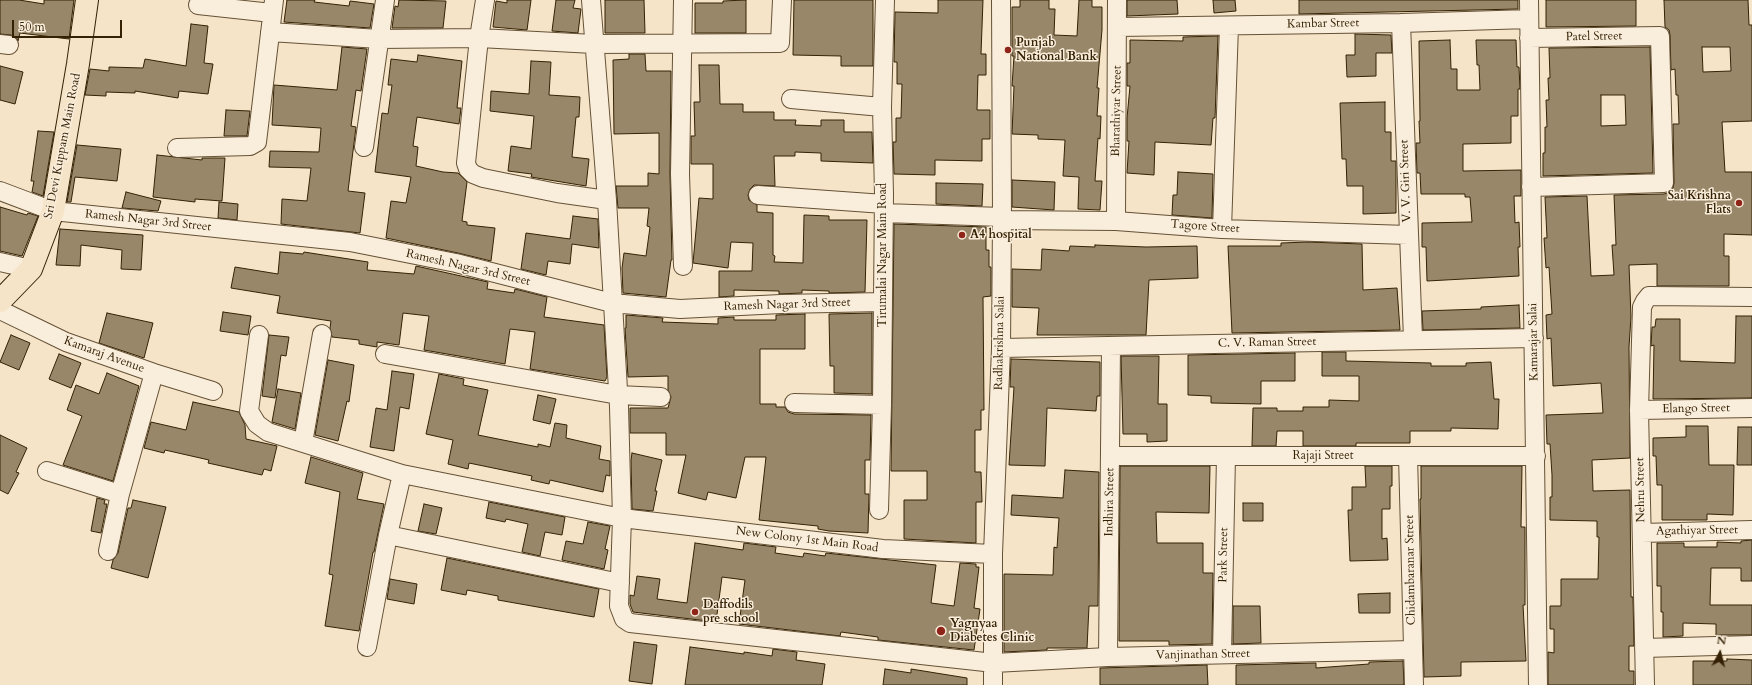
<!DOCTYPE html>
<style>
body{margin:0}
#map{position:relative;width:1752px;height:685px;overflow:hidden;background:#f6e4c8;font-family:Cardo,serif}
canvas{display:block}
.north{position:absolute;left:1700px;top:633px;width:40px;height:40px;-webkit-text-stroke:3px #f9eddb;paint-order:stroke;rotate:7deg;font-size:11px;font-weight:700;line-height:16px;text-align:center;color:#352205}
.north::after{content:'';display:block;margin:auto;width:14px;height:18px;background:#352205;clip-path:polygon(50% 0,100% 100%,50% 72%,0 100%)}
.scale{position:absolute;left:12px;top:20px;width:110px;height:18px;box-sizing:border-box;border:2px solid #352205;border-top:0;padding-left:5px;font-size:12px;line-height:14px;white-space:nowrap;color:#352205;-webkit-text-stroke:3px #f9eddb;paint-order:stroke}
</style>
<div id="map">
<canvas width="1752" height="685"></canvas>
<div class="north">N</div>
<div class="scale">50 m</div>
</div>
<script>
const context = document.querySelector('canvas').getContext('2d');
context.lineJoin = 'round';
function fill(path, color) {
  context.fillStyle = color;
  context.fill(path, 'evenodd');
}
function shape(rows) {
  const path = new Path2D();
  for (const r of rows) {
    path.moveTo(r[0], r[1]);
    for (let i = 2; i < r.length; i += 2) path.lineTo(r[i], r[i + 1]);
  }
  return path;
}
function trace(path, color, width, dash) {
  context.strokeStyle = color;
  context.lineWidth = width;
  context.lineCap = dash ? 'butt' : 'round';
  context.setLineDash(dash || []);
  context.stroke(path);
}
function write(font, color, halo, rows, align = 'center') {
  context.font = font + ' Cardo,serif';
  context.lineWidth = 3;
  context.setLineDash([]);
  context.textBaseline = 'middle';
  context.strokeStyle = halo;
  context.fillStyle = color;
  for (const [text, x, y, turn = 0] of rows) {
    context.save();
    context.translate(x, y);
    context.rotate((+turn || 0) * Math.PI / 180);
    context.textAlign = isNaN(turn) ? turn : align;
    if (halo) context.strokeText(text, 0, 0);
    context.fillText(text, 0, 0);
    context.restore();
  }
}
const building = shape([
 [0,0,19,0,44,4,44,0,74,0,69,39,20,33,18,41,16,37,11,35,0,34,0,0],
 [287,0,315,0,314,2,349,6,350,1,374,4,370,28,284,22,287,0],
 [399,0,446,1,443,28,392,28,395,6,398,7,399,0],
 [507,0,531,0,527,30,493,27,496,1,507,3,507,0],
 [556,0,575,0,573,8,581,9,578,33,552,31,556,0],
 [605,0,644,0,645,33,605,33,605,0],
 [746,0,746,33,695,33,695,3,723,3,723,1,746,0],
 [794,0,873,0,873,66,841,66,841,56,793,55,794,0],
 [938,0,983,0,981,54,986,54,986,75,978,75,977,110,990,110,990,139,982,139,982,161,935,160,935,175,894,174,893,142,896,142,896,118,901,118,902,84,897,84,897,62,894,62,895,12,938,13,938,0],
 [1020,0,1049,0,1049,9,1055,9,1054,35,1077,36,1079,0,1092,0,1092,7,1102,7,1102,30,1097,88,1099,88,1097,116,1101,116,1100,139,1098,138,1095,181,1102,181,1100,210,1078,209,1079,177,1063,176,1065,140,1038,139,1038,135,1012,134,1014,86,1012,86,1014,56,1012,56,1012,7,1020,7,1020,0],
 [1127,0,1177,0,1178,14,1127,16,1127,0],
 [1213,0,1235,0,1236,11,1214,13,1213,0],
 [1299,0,1518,0,1518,9,1299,14,1299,0],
 [1546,0,1636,0,1636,26,1546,27,1546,0],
 [1664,0,1748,0,1749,25,1752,25,1752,121,1722,122,1725,172,1752,172,1752,235,1724,234,1724,256,1729,256,1729,286,1657,286,1657,264,1629,265,1631,317,1629,347,1630,458,1592,460,1593,491,1630,490,1631,597,1633,597,1634,646,1629,646,1629,671,1634,671,1634,685,1548,685,1548,652,1554,653,1554,629,1550,629,1550,606,1561,606,1561,579,1598,579,1599,537,1597,537,1597,521,1550,520,1550,497,1552,497,1552,475,1550,444,1547,444,1546,415,1603,413,1601,383,1553,386,1551,338,1547,339,1546,315,1552,314,1549,267,1546,268,1544,238,1547,238,1545,197,1587,196,1591,276,1614,275,1612,245,1616,245,1614,195,1664,194,1669,192,1673,188,1674,183,1673,124,1679,124,1678,95,1676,95,1675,69,1671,70,1670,35,1669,30,1665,27,1664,0],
 [1702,47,1730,47,1731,71,1703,72,1702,47],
 [191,24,208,26,204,63,213,64,208,94,179,91,178,98,135,91,135,93,106,92,106,96,85,95,90,69,109,71,109,67,143,68,145,59,186,66,191,24],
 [1355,34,1391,35,1392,53,1376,53,1376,76,1347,77,1346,55,1355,55,1355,34],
 [1218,36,1215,118,1213,118,1211,145,1155,142,1154,175,1127,173,1129,141,1127,141,1127,118,1130,86,1127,86,1127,63,1130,63,1130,40,1183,41,1183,37,1218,36],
 [1450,40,1451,69,1457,69,1457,90,1480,90,1479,65,1477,65,1476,40,1516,40,1517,67,1519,67,1520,89,1518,89,1518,116,1511,116,1511,143,1463,144,1463,171,1521,170,1521,196,1514,196,1515,223,1519,222,1520,247,1518,247,1519,276,1427,281,1426,247,1422,247,1422,223,1472,222,1470,197,1465,197,1465,194,1421,194,1420,173,1417,173,1416,143,1420,143,1419,121,1420,121,1419,41,1450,40],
 [342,47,367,49,361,91,356,90,351,126,356,127,348,191,365,193,360,233,281,224,282,199,307,201,311,168,269,167,270,151,319,152,321,128,272,125,274,85,337,90,342,47],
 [1650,47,1653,173,1543,176,1543,153,1545,153,1545,127,1547,127,1546,100,1549,100,1548,78,1550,78,1549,48,1650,47],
 [1601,95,1625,95,1626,125,1601,126,1601,95],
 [629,54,645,54,646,71,671,71,670,174,672,260,671,260,666,297,623,293,622,268,624,253,646,256,650,227,647,226,649,208,618,208,616,186,648,186,648,173,659,174,659,133,614,134,613,60,629,59,629,54],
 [418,55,462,61,457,108,461,108,459,124,417,117,413,146,418,147,416,166,443,172,458,173,467,182,462,221,467,222,467,225,495,228,491,261,458,253,386,238,391,201,406,203,411,177,375,172,382,113,388,114,392,85,388,85,391,59,417,62,418,55],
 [531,61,551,62,549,95,580,97,579,117,576,117,572,157,589,159,586,186,531,177,532,174,508,171,511,146,531,149,534,116,490,111,491,91,529,94,531,61],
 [699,65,719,65,720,104,743,104,743,112,774,112,774,120,796,120,795,125,821,126,821,120,844,120,844,132,872,132,873,163,821,161,821,153,795,152,795,156,774,156,775,186,754,185,750,189,748,195,749,200,757,205,757,212,773,213,773,255,775,256,774,262,803,263,804,215,829,216,829,220,867,220,865,292,829,293,829,291,802,290,802,293,779,294,779,291,734,290,734,296,719,297,719,271,752,271,753,243,731,242,728,268,693,263,699,198,713,199,713,164,691,164,691,136,695,136,694,102,700,102,699,65],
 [0,66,23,72,15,104,0,100,0,66],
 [1385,102,1385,132,1391,132,1391,161,1396,161,1396,213,1363,214,1363,186,1347,186,1346,159,1342,159,1340,103,1385,102],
 [226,110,250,111,247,136,224,136,226,110],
 [38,131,54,132,43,196,32,192,34,181,31,181,38,131],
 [77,145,121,149,117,181,75,177,71,202,67,202,77,145],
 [157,155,202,160,202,158,225,158,222,201,195,199,195,202,153,197,157,155],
 [1178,172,1213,174,1212,218,1172,215,1173,195,1177,195,1178,172],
 [1012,180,1055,182,1054,210,1012,207,1012,180],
 [936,183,983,184,982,206,936,204,936,183],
 [126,192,161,201,158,211,122,208,126,192],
 [219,202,238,204,237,220,218,218,219,202],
 [0,207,27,215,28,213,38,216,22,256,0,251,0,207],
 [573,216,598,219,599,248,572,244,570,264,548,261,546,275,521,269,526,233,570,239,573,216],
 [894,224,986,227,986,250,989,250,989,267,991,267,991,296,983,297,984,410,981,410,981,430,975,430,975,472,981,472,982,502,976,502,976,543,904,539,904,500,927,500,927,471,891,471,894,224],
 [60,229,143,235,141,270,121,269,122,250,81,245,80,266,56,265,60,229],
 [1308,242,1362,244,1363,290,1397,288,1400,330,1232,333,1228,246,1281,246,1281,243,1308,242],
 [1095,245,1146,247,1197,246,1198,278,1149,280,1146,335,1037,335,1039,308,1012,307,1012,269,1041,270,1042,249,1069,251,1070,246,1095,247,1095,245],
 [280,252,303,254,304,252,368,262,367,270,414,274,416,266,488,282,487,289,514,293,515,289,547,297,544,317,604,325,607,377,605,381,530,369,535,332,510,329,505,364,424,350,429,316,403,313,399,345,377,342,377,347,359,344,359,340,332,337,330,328,331,321,277,313,280,296,231,288,235,267,278,274,280,252],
 [1519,305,1520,328,1423,330,1422,311,1481,309,1481,307,1519,305],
 [223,312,251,316,248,335,220,331,223,312],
 [107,313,153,323,144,358,99,343,107,313],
 [872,313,872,394,834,393,834,366,830,366,829,314,872,313],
 [805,314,805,349,760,349,760,404,776,404,776,407,785,407,788,412,794,414,871,415,870,460,865,460,865,494,869,494,868,533,829,531,818,529,818,526,759,520,766,457,745,457,736,498,708,492,706,500,678,493,686,455,666,455,666,433,630,433,630,408,668,408,671,397,668,390,668,376,628,377,625,328,626,328,626,315,663,318,662,322,718,324,718,318,734,317,734,320,776,320,776,315,805,314],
 [1736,316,1752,316,1752,398,1653,399,1654,345,1651,346,1652,327,1655,327,1656,319,1680,319,1680,361,1735,363,1736,316],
 [11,335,30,343,19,370,0,362,11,335],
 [269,335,289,337,286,356,281,355,275,398,262,396,269,335],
 [1322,352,1346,352,1346,361,1431,363,1431,366,1466,366,1466,363,1491,362,1494,399,1499,399,1498,429,1451,428,1451,431,1410,431,1410,443,1356,443,1356,446,1303,446,1303,431,1277,431,1276,446,1252,446,1253,408,1277,408,1277,411,1303,411,1303,407,1329,407,1329,400,1359,401,1359,376,1322,376,1322,352],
 [1295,353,1295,381,1261,381,1261,404,1211,403,1211,396,1188,395,1188,355,1295,353],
 [59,354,81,363,71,388,49,379,59,354],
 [1121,356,1159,356,1158,404,1167,404,1167,441,1147,442,1147,434,1123,434,1121,356],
 [1011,359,1100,362,1100,396,1097,396,1096,411,1047,408,1045,466,1009,465,1014,387,1010,387,1011,359],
 [328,360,354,365,349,402,347,401,338,441,315,435,328,360],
 [392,371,414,374,409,409,400,407,394,451,370,447,376,408,387,410,392,371],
 [107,373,139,386,113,481,63,465,82,416,67,410,76,385,99,394,107,373],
 [439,374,464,379,463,385,488,390,478,435,538,447,538,444,550,447,555,423,567,425,566,438,601,446,599,459,610,461,610,476,606,475,603,492,550,480,549,484,531,480,532,476,469,463,468,469,448,464,453,440,426,434,439,374],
 [278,389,301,393,295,429,272,422,278,389],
 [538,395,556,399,550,424,533,420,538,395],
 [193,402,239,412,245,425,246,439,277,446,271,471,264,469,262,475,208,463,209,460,165,450,164,453,144,448,151,422,186,430,193,402],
 [1686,426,1708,426,1709,465,1734,465,1733,515,1707,514,1707,520,1662,520,1662,485,1657,485,1656,456,1653,456,1653,438,1686,437,1686,426],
 [1738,427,1752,427,1752,465,1737,465,1738,427],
 [0,435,27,448,16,472,19,473,8,494,0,490,0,435],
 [632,453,662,460,655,491,657,491,653,511,632,509,631,460,632,453],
 [311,457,363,473,357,499,384,504,374,552,373,552,359,631,325,626,333,575,329,574,340,492,305,483,311,457],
 [1120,466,1210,466,1209,513,1156,512,1157,543,1203,543,1203,573,1213,573,1212,644,1169,645,1169,641,1119,641,1120,466],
 [1365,466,1392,466,1392,486,1390,486,1390,509,1382,509,1382,539,1387,538,1388,560,1350,561,1348,510,1352,510,1352,487,1366,487,1365,466],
 [1421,466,1522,466,1521,527,1525,527,1525,605,1523,605,1526,661,1461,662,1461,676,1424,677,1420,499,1421,499,1421,466],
 [1065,470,1099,472,1098,606,1089,606,1087,648,1047,648,1047,650,1004,652,1004,574,1053,575,1054,547,1057,548,1059,518,1011,515,1012,495,1063,498,1065,470],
 [97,498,105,500,104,504,107,504,101,533,91,531,97,498],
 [133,500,166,507,148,578,111,568,113,560,118,553,128,508,131,508,133,500],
 [489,502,565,517,562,535,545,532,540,556,522,552,528,524,506,519,505,522,486,518,489,502],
 [1243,503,1263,503,1263,521,1243,521,1243,503],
 [424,504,442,508,436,534,418,531,424,504],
 [588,522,610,526,605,549,608,550,604,569,562,560,566,541,583,544,588,522],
 [1752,540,1752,581,1741,581,1741,568,1711,568,1710,605,1752,605,1752,635,1716,635,1716,624,1683,623,1683,636,1663,637,1663,612,1661,612,1661,586,1657,586,1657,543,1684,543,1684,547,1717,547,1717,542,1741,543,1741,541,1752,540],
 [695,543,743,550,744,543,776,547,775,553,803,557,804,553,825,556,826,553,936,565,931,603,954,606,960,563,976,564,976,567,979,567,974,608,980,609,974,650,878,640,878,637,841,632,840,636,739,624,745,580,722,577,716,622,633,612,630,604,630,595,634,596,637,576,660,579,657,599,687,603,695,543],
 [447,558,599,589,594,617,498,600,498,596,467,590,466,595,441,590,447,558],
 [390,579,417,584,414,604,387,599,390,579],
 [1390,593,1390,613,1359,613,1358,594,1390,593],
 [1233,606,1260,606,1261,643,1233,644,1233,606],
 [634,642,657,645,652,684,629,681,634,642],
 [690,647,744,654,744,652,772,656,773,649,797,652,796,660,825,664,822,685,685,685,690,647],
 [1727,659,1752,660,1752,685,1693,685,1693,661,1727,661,1727,659],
 [1403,661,1404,685,1236,685,1236,665,1316,663,1316,668,1369,664,1369,662,1403,661],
 [1207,665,1208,685,1100,685,1100,668,1207,665],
 [885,669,911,673,911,669,967,678,967,685,883,685,885,669]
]);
const minor = shape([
 [485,0,479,38,466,163,468,169,473,174,483,178,557,193,607,200],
 [591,0,607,200,619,407,622,518,619,606,624,619,630,623,994,663,1108,657,1413,650],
 [683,0,680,174,683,266],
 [1529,0,1538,685],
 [198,5,272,13],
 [1401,23,1413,339],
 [1118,27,1401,23,1529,19],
 [270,32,379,39,479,38,594,44,780,43,782,0],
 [1529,38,1660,36,1664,183,1531,187],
 [0,44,9,45],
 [791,99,882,107],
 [364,147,385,0],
 [177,148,250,146,257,142,274,0],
 [0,191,53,211,350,242,456,263,612,303,680,309,781,304,883,302],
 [758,195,884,204],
 [884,213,1002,217],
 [1002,220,1116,221,1222,229,1408,235],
 [1116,221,1117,0],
 [1222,229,1229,26],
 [0,262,31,269],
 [0,310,66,342,154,373,213,391],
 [259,335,249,411,257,424,268,432,402,474,622,518,883,549,993,554],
 [1001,348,1534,338],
 [385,354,618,395,661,397],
 [794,403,882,405],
 [1639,410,1752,408],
 [303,443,322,334],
 [1110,456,1536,456],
 [1408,456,1414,685],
 [47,471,120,494],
 [879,510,882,405,884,194,882,107,885,0],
 [1642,533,1752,530],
 [388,535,620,583],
 [108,551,120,494,154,373],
 [367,647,388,535,402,474],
 [1644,648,1752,645],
 [1222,654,1226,456],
 [1108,657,1111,346],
 [993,685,993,554,1001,348,1002,217,1001,0],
 [1645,685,1639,410,1642,307,1645,301,1649,296,1752,297]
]);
const major = shape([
 [0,301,31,269,53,211,78,64,87,0]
]);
const markers = [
 [1008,50,4,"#8f2418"],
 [1739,203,4,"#8f2418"],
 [962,235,4,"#8f2418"],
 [695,612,4,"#8f2418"],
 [941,631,5,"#8f2418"]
];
const streetNames = [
 ["Kambar Street",1323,24,-1],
 ["Patel Street",1594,37,-1],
 ["Bharathiyar Street",1117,111,-89],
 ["Sri Devi Kuppam Main Road",63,146,-79],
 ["V. V. Giri Street",1406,181,-92],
 ["Ramesh Nagar 3rd Street",148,221,6],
 ["Tagore Street",1205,227,4],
 ["Tirumalai Nagar Main Road",883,255,-90],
 ["Ramesh Nagar 3rd Street",468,268,13],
 ["Ramesh Nagar 3rd Street",787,305,-2],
 ["Kamarajar Salai",1534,342,-91],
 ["Radhakrishna Salai",1000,343,-89],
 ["C. V. Raman Street",1267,343,-1],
 ["Kamaraj Avenue",104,355,20],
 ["Elango Street",1696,409,-1],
 ["Rajaji Street",1323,456],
 ["Nehru Street",1641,490,-91],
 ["Indhira Street",1110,502,-89],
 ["Agathiyar Street",1697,531,-1],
 ["New Colony 1st Main Road",807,540,7],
 ["Park Street",1224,555,-89],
 ["Chidambaranar Street",1411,570,-91],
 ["Vanjinathan Street",1203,655,-1]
];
const poiNames = [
 ["Punjab",1016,43],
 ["National Bank",1016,57],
 ["Sai Krishna",1731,196,"right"],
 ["Flats",1731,210,"right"],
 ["A4 hospital",970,235],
 ["Daffodils",703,605],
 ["pre school",703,619],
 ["Yagnyaa",950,624],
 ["Diabetes Clinic",950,638]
];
fill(building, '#99876a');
trace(building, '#352205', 1);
trace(minor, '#655236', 20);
trace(major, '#352205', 24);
trace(minor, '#f9eddb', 18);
trace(major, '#f6e4c8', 22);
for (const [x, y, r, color] of markers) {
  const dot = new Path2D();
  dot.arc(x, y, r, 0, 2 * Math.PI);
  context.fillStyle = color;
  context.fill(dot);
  trace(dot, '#f9eddb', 1.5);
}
write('12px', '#352205', '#f9eddb', streetNames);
write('bold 12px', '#352205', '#f9eddb', poiNames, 'left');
</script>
